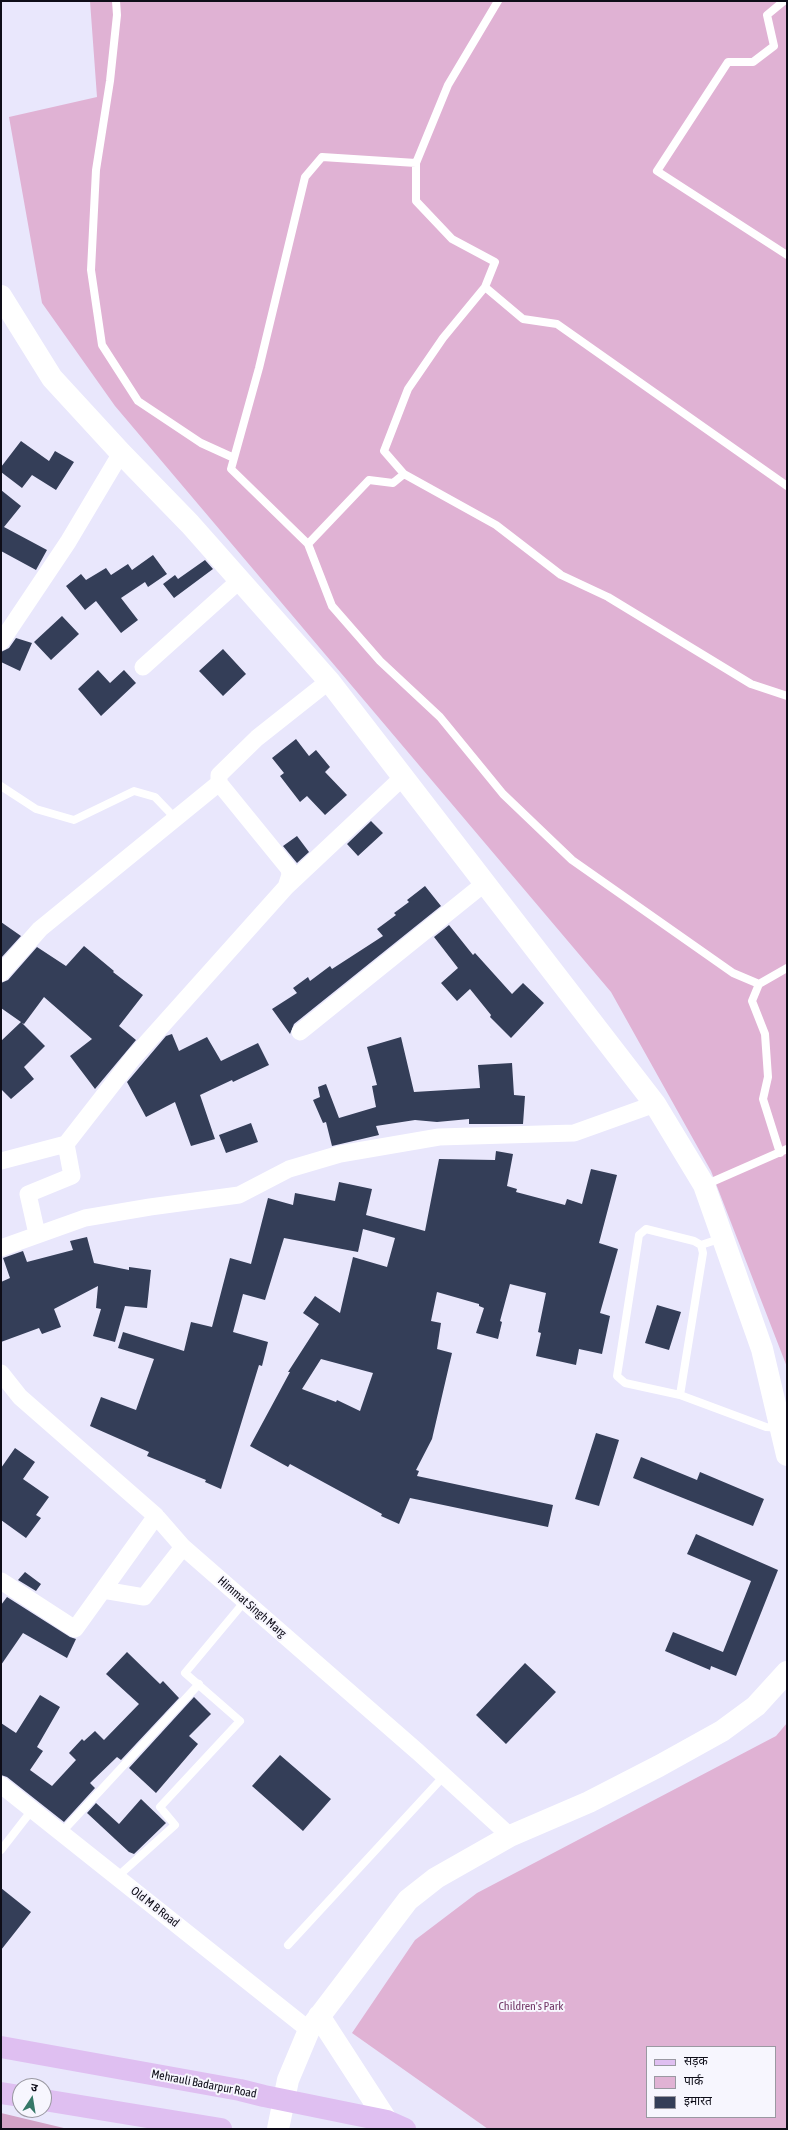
<!DOCTYPE html>
<meta charset="utf-8">
<style>
body{margin:0}
#map{position:relative;width:788px;height:2130px;overflow:hidden;background:#e9e7fc;font-family:"Asap Condensed","Noto Sans Devanagari",sans-serif}
canvas{display:block}
.frame{position:absolute;inset:0;border:2px solid #0e0d18;pointer-events:none}
.legend{position:absolute;left:646px;top:2046px;width:130px;height:72px;box-sizing:border-box;background:#f7f6fe;border:1px solid #9a99a2;margin:0;padding:5px 7px;list-style:none;font-size:12px;color:#0e0d18}
.legend li{display:flex;align-items:center;gap:8px;height:20px}
.legend b{width:20px;border:1px solid #9a99a2}
.north{position:absolute;left:12px;top:2078px;width:40px;height:40px;box-sizing:border-box;background:#f7f6fe;border:1px solid #9a99a2;border-radius:50%;rotate:12deg;font-size:11px;font-weight:700;line-height:16px;text-align:center;color:#0e0d18}
.north::after{content:'';display:block;margin:auto;width:14px;height:18px;background:#367868;clip-path:polygon(50% 0,100% 100%,50% 72%,0 100%)}
</style>
<div id="map">
<canvas width="788" height="2130"></canvas>
<div class="frame"></div>
<ul class="legend">
<li><b style="height:5px;background:#dfbff1"></b>सड़क</li>
<li><b style="height:11px;background:#e0b2d4"></b>पार्क</li>
<li><b style="height:11px;background:#343e58"></b>इमारत</li>
</ul>
<div class="north">उ</div>
</div>
<script>
const context = document.querySelector('canvas').getContext('2d');
context.lineJoin = 'round';
function fill(path, color) {
  context.fillStyle = color;
  context.fill(path, 'evenodd');
}
function shape(rows) {
  const path = new Path2D();
  for (const r of rows) {
    path.moveTo(r[0], r[1]);
    for (let i = 2; i < r.length; i += 2) path.lineTo(r[i], r[i + 1]);
  }
  return path;
}
function trace(path, color, width, dash) {
  context.strokeStyle = color;
  context.lineWidth = width;
  context.lineCap = dash ? 'butt' : 'round';
  context.setLineDash(dash || []);
  context.stroke(path);
}
function write(font, color, halo, rows, align = 'center') {
  context.font = font + ' "Asap Condensed",sans-serif';
  context.lineWidth = 4;
  context.setLineDash([]);
  context.textBaseline = 'middle';
  context.strokeStyle = halo;
  context.fillStyle = color;
  for (const [text, x, y, turn = 0] of rows) {
    context.save();
    context.translate(x, y);
    context.rotate((+turn || 0) * Math.PI / 180);
    context.textAlign = isNaN(turn) ? turn : align;
    if (halo) context.strokeText(text, 0, 0);
    context.fillText(text, 0, 0);
    context.restore();
  }
}
const green = shape([
 [90,1,787,1,787,1367,711,1171,611,992,115,406,42,303,9,117,97,97],
 [787,1723,787,2129,488,2129,352,2033,415,1940,477,1893,776,1736],
 [647,2047,775,2047,775,2117,647,2117]
]);
const forest = shape([
 [1,2113,68,2129,1,2129]
]);
const building = shape([
 [21,441,49,461,55,451,74,462,56,490,32,475,22,488,1,472,1,467],
 [1,490,21,506,4,527,47,550,36,570,1,551],
 [153,555,167,574,148,587,145,582,121,598,138,620,121,633,96,601,85,610,66,586,81,574,86,580,106,568,111,575,128,564,132,570],
 [205,560,213,569,174,598,163,584,175,575,178,579],
 [62,616,79,634,51,660,34,642],
 [16,638,32,643,20,671,1,662,1,652,9,648],
 [223,649,246,674,223,696,199,671],
 [98,670,110,683,124,670,136,683,101,716,78,689],
 [296,739,309,756,316,750,330,767,325,772,347,795,325,815,307,796,300,802,280,776,284,773,272,758],
 [371,821,383,833,358,856,347,844],
 [297,836,309,852,297,863,283,846],
 [425,886,441,906,294,1024,290,1034,272,1009,297,993,293,988,308,977,310,981,330,966,332,969,383,936,377,929,396,915,394,913,409,902,407,900],
 [1,922,21,936,1,958],
 [449,925,473,955,475,953,512,994,523,983,544,1003,511,1038,490,1017,491,1015,470,989,457,1001,441,983,458,968,434,937],
 [84,946,114,971,113,972,143,995,119,1026,136,1040,95,1089,70,1056,92,1039,44,997,24,1024,22,1023,45,1046,24,1067,34,1079,11,1099,1,1089,1,1041,21,1022,1,1008,1,983,8,980,37,947,66,966],
 [172,1034,179,1051,207,1037,221,1061,258,1043,269,1065,233,1082,232,1080,200,1095,215,1139,191,1146,175,1102,146,1117,127,1082,166,1036],
 [401,1037,414,1092,480,1088,478,1065,512,1063,514,1095,525,1096,523,1124,469,1124,469,1119,437,1122,415,1120,376,1126,379,1135,332,1146,326,1122,323,1123,313,1100,320,1097,318,1087,326,1084,339,1118,376,1107,372,1086,377,1085,367,1047],
 [251,1123,258,1142,226,1153,219,1135],
 [496,1151,513,1154,507,1186,517,1189,516,1192,565,1205,567,1199,582,1204,591,1169,617,1175,599,1243,618,1249,600,1313,610,1316,602,1354,579,1349,576,1365,536,1356,541,1333,538,1332,546,1293,510,1284,500,1321,502,1322,498,1339,476,1333,484,1308,479,1306,479,1304,437,1292,431,1321,441,1323,437,1349,452,1353,432,1439,416,1470,419,1471,417,1476,553,1505,548,1527,410,1498,399,1524,381,1516,382,1514,290,1464,288,1467,250,1446,290,1372,288,1372,319,1324,303,1313,315,1296,340,1313,353,1257,387,1267,395,1238,363,1229,358,1252,284,1238,265,1300,243,1294,233,1332,268,1342,262,1366,259,1365,221,1489,205,1482,206,1480,147,1456,149,1452,90,1426,101,1397,136,1410,154,1359,118,1348,123,1332,184,1351,191,1322,212,1327,230,1258,251,1264,268,1198,293,1205,295,1193,335,1201,339,1182,372,1189,366,1215,425,1231,439,1159,495,1160],
 [321,1359,373,1373,360,1411,337,1400,336,1402,302,1389],
 [87,1237,94,1263,129,1270,129,1267,151,1270,147,1308,125,1306,115,1342,93,1336,101,1309,96,1308,98,1286,54,1309,61,1327,42,1334,39,1328,1,1342,1,1282,10,1278,3,1258,23,1251,27,1262,73,1250,70,1241],
 [657,1305,681,1312,669,1350,645,1343],
 [596,1433,619,1440,599,1506,575,1499],
 [15,1448,35,1462,23,1479,49,1497,36,1515,41,1518,26,1538,1,1520,1,1468],
 [641,1457,697,1480,700,1472,764,1499,753,1526,633,1478],
 [696,1534,778,1570,736,1676,711,1666,710,1670,665,1651,673,1632,723,1652,751,1581,687,1554],
 [25,1572,41,1584,36,1591,18,1580],
 [7,1597,70,1637,76,1639,67,1658,23,1633,1,1665,1,1605],
 [127,1652,160,1684,163,1681,179,1698,121,1760,117,1757,90,1783,95,1788,64,1822,7,1777,1,1775,1,1723,16,1733,40,1695,60,1707,37,1747,43,1751,30,1770,52,1786,76,1760,69,1753,82,1739,84,1741,95,1731,104,1740,139,1704,106,1674],
 [525,1663,556,1692,506,1744,476,1715],
 [194,1697,211,1714,189,1736,198,1744,156,1793,129,1768],
 [280,1755,331,1799,303,1831,252,1786],
 [141,1799,166,1823,134,1854,129,1852,87,1813,96,1803,119,1824],
 [1,1888,31,1912,1,1950]
]);
const lane = shape([
 [116,1,117,15,110,81,96,170,91,270,102,345,138,401,201,443,234,458],
 [784,1,767,15,774,46,753,62,728,62,657,171,787,255],
 [416,163,448,85,498,1],
 [404,474,384,451,408,389,443,338,485,287,523,319,557,324,787,486],
 [308,544,231,469,259,368,305,177,322,157,416,163,416,201,452,239,495,262,485,287],
 [1,786,36,809,74,820,134,791,155,797,176,819],
 [759,984,733,973,572,860,503,794,440,717,380,661,332,606,308,544,369,480,393,483,404,474,496,525,561,575,608,597,751,684,787,696],
 [780,1153,763,1099,768,1077,765,1034,752,1001,759,984,787,968],
 [705,1185,787,1149],
 [701,1245,722,1238],
 [680,1395,703,1253,701,1245,694,1241,646,1229,639,1235,617,1376,625,1383,680,1395,766,1427,780,1428],
 [61,1833,199,1684],
 [1,1850,32,1810],
 [117,1877,175,1825,160,1807,240,1721,185,1673,245,1601],
 [288,1945,444,1776]
]);
const street = shape([
 [1,642,68,542,121,453],
 [143,667,240,580],
 [286,887,402,778],
 [1,973,40,929,219,783],
 [300,1032,485,883],
 [1,1161,66,1144,133,1058,286,887,290,875,289,869,219,783,219,775,257,738,329,681],
 [37,1234,28,1194,72,1176,66,1144],
 [1,1248,85,1218,150,1207,239,1195,289,1169,340,1154,439,1137,574,1133,655,1104],
 [1,1373,20,1397,156,1516,183,1547,418,1752,510,1836],
 [1,1581,75,1629,103,1590,144,1597,183,1547],
 [103,1590,156,1516],
 [1,1785,309,2030]
]);
const secondary = shape([
 [1,296,52,378,121,453,190,524,329,681,655,1104,704,1185,762,1349,787,1455],
 [319,2016,387,2121],
 [278,2129,288,2080,309,2030,408,1900,436,1878,510,1836,589,1802,659,1766,722,1731,756,1706,787,1672]
]);
const primary = shape([
 [1,2047,240,2090,264,2096,387,2121,405,2129],
 [1,2093,20,2096],
 [44,2100,221,2129]
]);
const streetNames = [
 ["Himmat Singh Marg",252,1607,41],
 ["Old M B Road",155,1907,38],
 ["Mehrauli Badarpur Road",204,2084,11]
];
const parkNames = [
 ["Children's Park",531,2006]
];
fill(green, '#e0b2d4');
fill(forest, '#d2a2c6');
fill(building, '#343e58');
trace(lane, '#fff', 8);
trace(street, '#fff', 17);
trace(secondary, '#fff', 22);
trace(primary, '#dfbff1', 22);
write('12px', '#0e0d18', '#f7f6fe', streetNames);
write('12px', '#743968', '#f7f6fe', parkNames);
</script>
